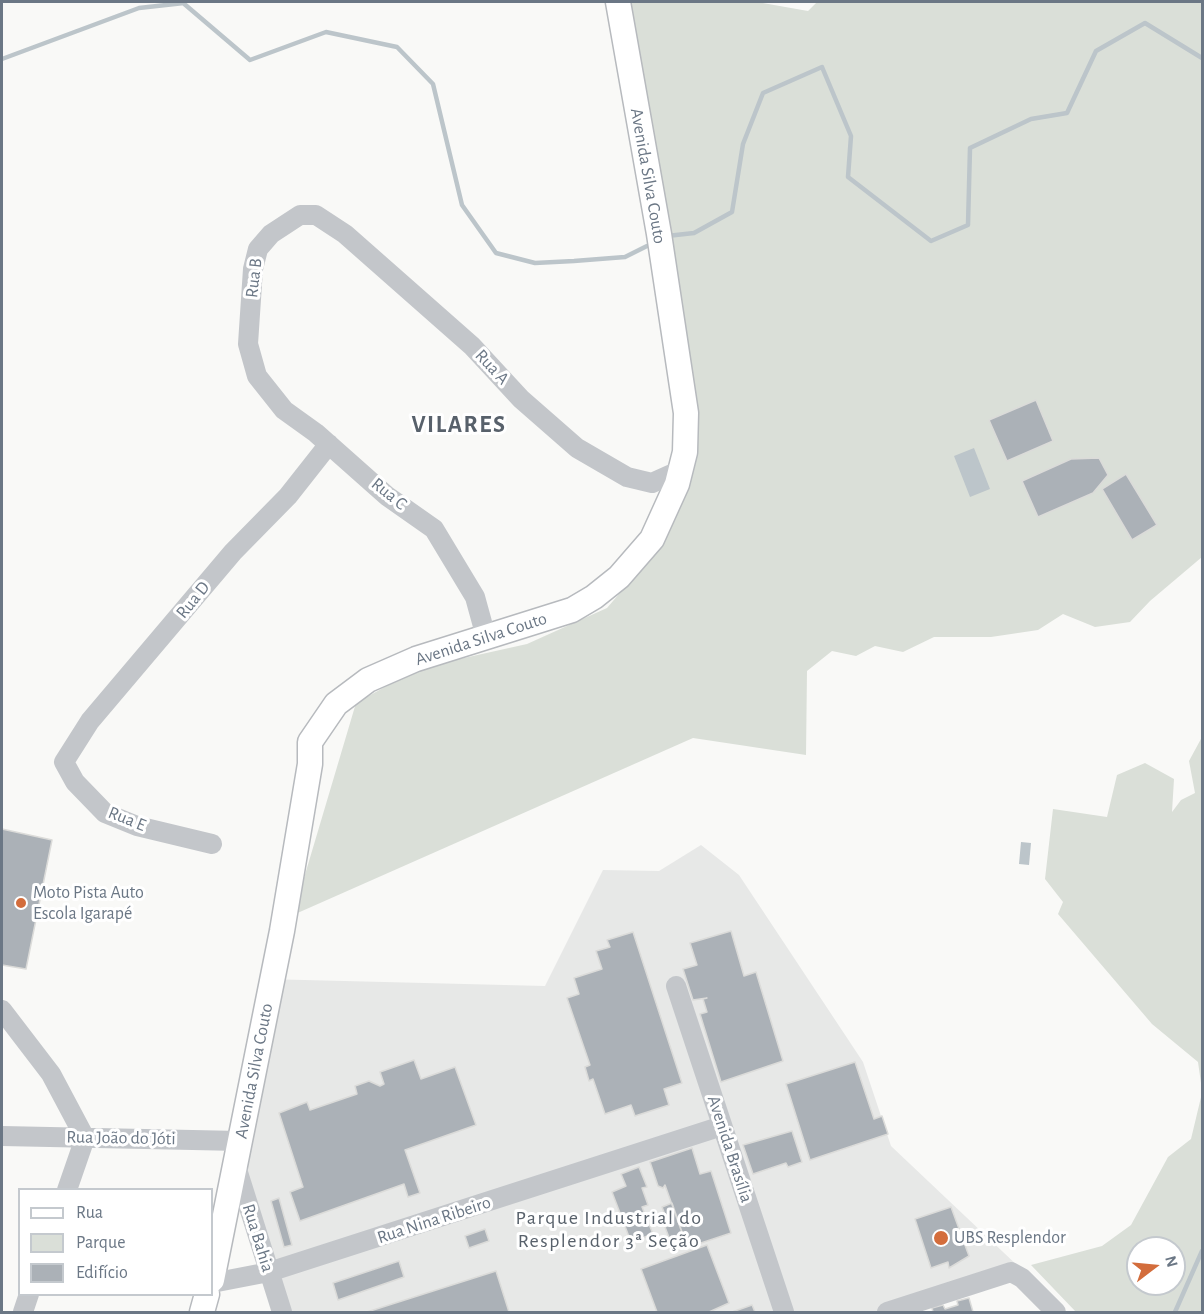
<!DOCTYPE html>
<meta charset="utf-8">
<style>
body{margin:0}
#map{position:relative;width:1204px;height:1314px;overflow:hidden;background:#f9f9f7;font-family:"Alegreya Sans",sans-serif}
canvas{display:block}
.frame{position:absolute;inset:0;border:3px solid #6b7785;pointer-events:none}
.legend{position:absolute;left:18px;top:1188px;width:195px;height:108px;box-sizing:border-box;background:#fff;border:2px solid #c4c9ce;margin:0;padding:8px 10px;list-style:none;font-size:18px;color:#6b7785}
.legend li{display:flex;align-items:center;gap:12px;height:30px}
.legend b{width:30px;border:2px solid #c4c9ce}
.north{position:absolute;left:1126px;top:1236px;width:60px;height:60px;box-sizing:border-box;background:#fff;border:2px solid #c4c9ce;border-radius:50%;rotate:74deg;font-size:16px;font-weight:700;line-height:24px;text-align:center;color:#6b7785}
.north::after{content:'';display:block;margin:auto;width:21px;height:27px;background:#d36d3c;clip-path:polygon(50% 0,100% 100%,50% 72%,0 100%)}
</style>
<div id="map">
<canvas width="1204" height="1314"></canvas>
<div class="frame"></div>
<ul class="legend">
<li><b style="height:8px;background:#fff"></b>Rua</li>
<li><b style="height:16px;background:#dadfd8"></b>Parque</li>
<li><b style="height:16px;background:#abb1b7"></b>Edifício</li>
</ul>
<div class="north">N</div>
</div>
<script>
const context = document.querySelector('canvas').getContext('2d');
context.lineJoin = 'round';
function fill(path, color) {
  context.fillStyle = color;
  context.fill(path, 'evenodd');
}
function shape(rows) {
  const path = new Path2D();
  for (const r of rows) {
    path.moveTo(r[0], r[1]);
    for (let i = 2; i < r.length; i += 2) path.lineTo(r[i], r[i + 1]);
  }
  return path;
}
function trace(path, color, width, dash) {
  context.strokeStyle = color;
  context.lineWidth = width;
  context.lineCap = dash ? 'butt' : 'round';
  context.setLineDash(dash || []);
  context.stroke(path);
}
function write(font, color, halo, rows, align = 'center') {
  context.font = font + ' "Alegreya Sans",sans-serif';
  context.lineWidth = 6;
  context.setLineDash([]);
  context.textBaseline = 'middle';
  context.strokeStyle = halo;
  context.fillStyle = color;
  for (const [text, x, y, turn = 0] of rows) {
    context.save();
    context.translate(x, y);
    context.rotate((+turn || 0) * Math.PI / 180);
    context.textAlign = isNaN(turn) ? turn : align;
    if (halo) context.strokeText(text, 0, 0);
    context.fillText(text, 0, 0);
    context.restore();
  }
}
const built = shape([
 [701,845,739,875,863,1062,891,1146,1021,1269,888,1312,286,1312,231,1141,264,979,545,986,603,870,659,871]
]);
const green = shape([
 [626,2,757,2,808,11,817,2,1202,2,1202,557,1150,601,1130,622,1095,627,1063,614,1038,630,991,637,934,637,903,652,875,646,856,656,832,651,807,671,806,755,693,738,293,915,356,703,419,668,527,644,607,608,666,539,687,487],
 [1202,737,1202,1090,1198,1062,1152,1024,1058,914,1063,902,1045,879,1053,809,1107,817,1117,775,1145,763,1174,779,1172,812,1181,800,1195,793,1189,761],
 [1202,1093,1202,1312,1076,1312,1031,1265,1102,1246,1131,1225,1168,1157,1191,1139],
 [1138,1248,1174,1248,1174,1284,1138,1284]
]);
const water = shape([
 [974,448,990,489,970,497,954,456],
 [1021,842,1031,843,1029,865,1019,864]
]);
const stream = shape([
 [182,2,250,60,326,32,397,47,433,84,462,205,496,253,535,263,574,261,625,257,647,246],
 [2,59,139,8,184,3],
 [667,236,694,233,732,212,743,144,763,93,822,67,851,136,848,177,931,241,968,225,970,148,1031,119,1067,113,1096,51,1145,23,1202,58],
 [1175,1312,1202,1251]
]);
const building = shape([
 [1036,400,1053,441,1007,461,989,420,1036,400],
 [1099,458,1108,475,1093,493,1038,517,1022,481,1071,459,1099,458],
 [1126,474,1157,525,1132,540,1102,489,1126,474],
 [2,829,52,840,26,969,2,965,2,829],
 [731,931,744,976,756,972,783,1061,721,1082,700,1014,707,1012,703,999,707,998,693,1000,683,969,697,965,690,943,731,931],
 [633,932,682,1083,664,1089,669,1105,635,1116,631,1105,605,1114,593,1079,589,1081,585,1067,590,1065,567,998,579,994,574,978,602,969,596,951,610,947,607,940,633,932],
 [414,1060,421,1079,455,1067,476,1125,405,1150,420,1193,408,1197,404,1184,300,1221,290,1192,303,1187,279,1113,307,1102,310,1110,357,1094,355,1086,369,1081,380,1086,384,1084,380,1072,414,1060],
 [855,1062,874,1119,882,1116,888,1134,810,1160,786,1084,855,1062],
 [792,1131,802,1162,788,1167,786,1163,753,1174,743,1145,792,1131],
 [692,1148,700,1174,711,1171,731,1233,692,1246,686,1244,665,1185,663,1188,658,1186,650,1162,692,1148],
 [639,1167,647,1187,642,1188,648,1205,642,1207,653,1234,631,1242,612,1192,626,1186,621,1174,639,1167],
 [279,1198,292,1245,284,1247,271,1201,279,1198],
 [672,1203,683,1235,670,1240,665,1227,669,1225,662,1207,672,1203],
 [951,1207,969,1256,949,1268,948,1262,931,1268,915,1219,951,1207],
 [485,1229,489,1241,469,1248,465,1236,485,1229],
 [707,1245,729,1303,709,1312,657,1312,641,1269,707,1245],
 [399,1261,404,1277,338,1300,333,1283,399,1261],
 [496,1271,509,1312,367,1312,496,1271],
 [969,1298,973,1312,933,1312,932,1308,943,1305,945,1309,958,1305,957,1301,969,1298],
 [752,1305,755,1312,732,1312,752,1305]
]);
const minor = shape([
 [486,637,475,597,434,529,387,496,316,433,284,410,257,376,248,344,253,269,258,249,271,234,300,215,316,215,345,234,472,346,521,399,577,448,627,477,652,483,681,470],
 [212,844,137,826,105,813,75,782,64,762,90,721,233,552,288,496,329,444],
 [676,986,784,1312],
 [2,1010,51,1074,85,1138],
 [2,1136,240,1141],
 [235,1163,282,1312],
 [67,1190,85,1138],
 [212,1283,269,1272,722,1126],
 [23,1312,29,1294],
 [887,1312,1011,1272,1022,1278,1056,1312]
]);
const major = shape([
 [212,1280,282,931,310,764,310,742,336,704,368,680,416,659,572,610,594,597,619,577,652,539,677,484,685,452,686,413,659,234,618,2],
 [202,1312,207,1294]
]);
const markers = [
 [21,903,6,"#d36d3c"],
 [941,1238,8,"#d36d3c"]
];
const streetNames = [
 ["Avenida Silva Couto",648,176,80],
 ["Rua B",254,278,-83],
 ["Rua A",492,367,47],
 ["Rua C",389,494,39],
 ["Rua D",193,600,-51],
 ["Avenida Silva Couto",481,639,-18],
 ["Rua E",127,819,22],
 ["Avenida Silva Couto",254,1071,-79],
 ["Rua João do Jóti",121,1138,1],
 ["Avenida Brasília",730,1149,72],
 ["Rua Nina Ribeiro",434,1220,-18],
 ["Rua Bahia",258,1238,73]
];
const poiNames = [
 ["Moto Pista Auto",33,893],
 ["Escola Igarapé",33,914],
 ["UBS Resplendor",954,1238]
];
const neighbourhoodNames = [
 ["Parque Industrial do",609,1218],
 ["Resplendor 3ª Seção",609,1241]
];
const districtNames = [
 ["VILARES",459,425]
];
fill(built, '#e7e8e7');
fill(green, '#dadfd8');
fill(water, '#bcc5ca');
trace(stream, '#bcc5ca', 4.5);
fill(building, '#abb1b7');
trace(building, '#dbdbd9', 1.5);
trace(major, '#b7babe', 27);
trace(minor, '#c3c6ca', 20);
trace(major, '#fff', 24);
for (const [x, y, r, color] of markers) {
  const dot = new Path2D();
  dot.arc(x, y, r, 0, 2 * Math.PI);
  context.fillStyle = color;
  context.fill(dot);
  trace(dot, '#fff', 2);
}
write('18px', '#6b7785', '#fff', streetNames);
write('18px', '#6b7785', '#fff', poiNames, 'left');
context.letterSpacing = '1.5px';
write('20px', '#58616b', '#fff', neighbourhoodNames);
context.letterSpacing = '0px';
context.letterSpacing = '1.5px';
write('bold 24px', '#58616b', '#fff', districtNames);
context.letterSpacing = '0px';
</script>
